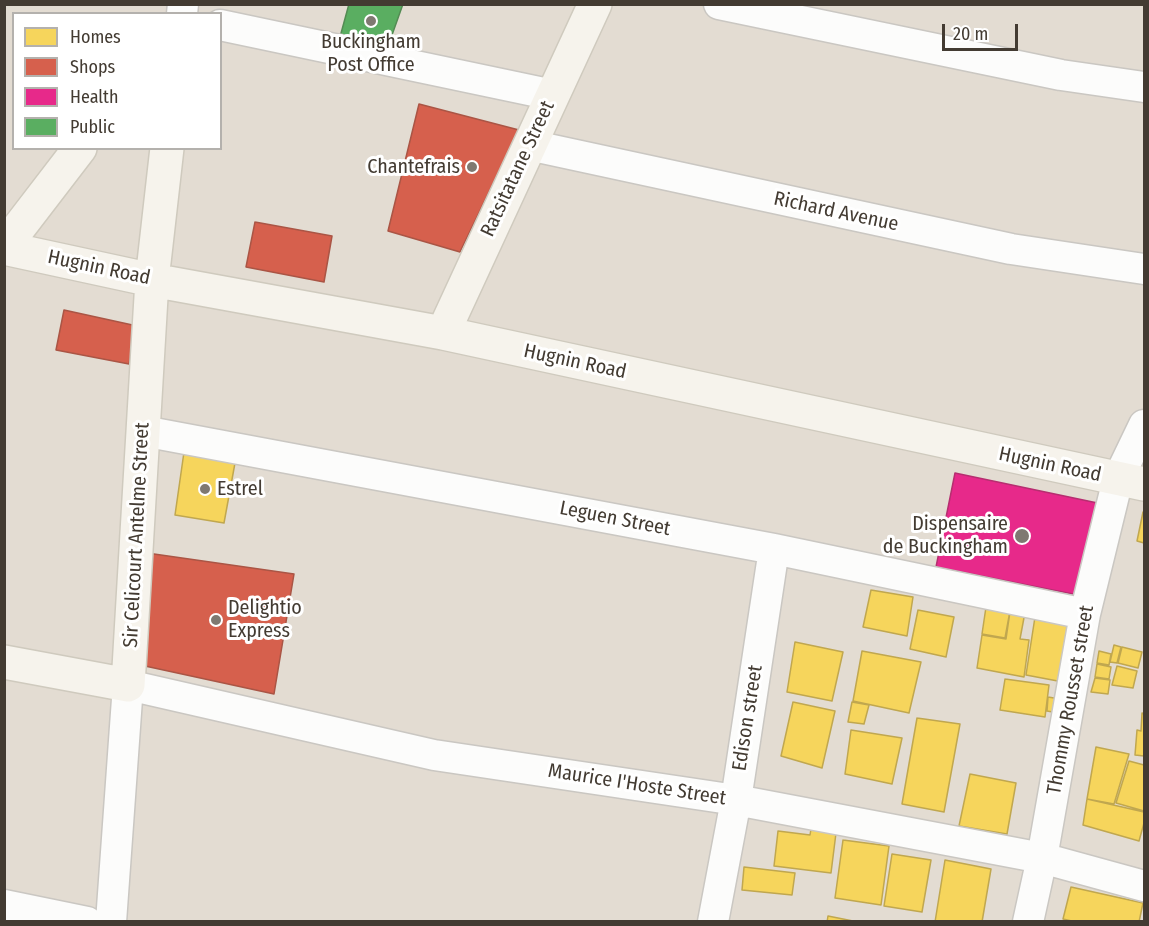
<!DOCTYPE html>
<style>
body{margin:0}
#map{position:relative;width:1149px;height:926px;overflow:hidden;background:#eeebe6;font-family:"Fira Sans Condensed",sans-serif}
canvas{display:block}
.frame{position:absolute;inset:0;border:6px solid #433b32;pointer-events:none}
.legend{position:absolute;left:12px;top:12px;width:210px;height:138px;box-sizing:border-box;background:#fff;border:2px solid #b4b1ad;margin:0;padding:8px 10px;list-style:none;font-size:18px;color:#433b32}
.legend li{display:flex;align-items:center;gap:12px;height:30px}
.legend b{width:30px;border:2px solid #b4b1ad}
.scale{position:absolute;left:942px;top:24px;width:76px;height:27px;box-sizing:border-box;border:3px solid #433b32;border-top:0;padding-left:8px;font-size:18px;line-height:21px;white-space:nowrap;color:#433b32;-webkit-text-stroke:4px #fff;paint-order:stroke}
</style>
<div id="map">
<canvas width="1149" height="926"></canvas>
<div class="frame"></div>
<ul class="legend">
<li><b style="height:16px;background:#f6d55c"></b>Homes</li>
<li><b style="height:16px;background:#d6604d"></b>Shops</li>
<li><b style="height:16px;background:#e7298a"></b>Health</li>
<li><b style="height:16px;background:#5aae61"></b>Public</li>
</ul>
<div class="scale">20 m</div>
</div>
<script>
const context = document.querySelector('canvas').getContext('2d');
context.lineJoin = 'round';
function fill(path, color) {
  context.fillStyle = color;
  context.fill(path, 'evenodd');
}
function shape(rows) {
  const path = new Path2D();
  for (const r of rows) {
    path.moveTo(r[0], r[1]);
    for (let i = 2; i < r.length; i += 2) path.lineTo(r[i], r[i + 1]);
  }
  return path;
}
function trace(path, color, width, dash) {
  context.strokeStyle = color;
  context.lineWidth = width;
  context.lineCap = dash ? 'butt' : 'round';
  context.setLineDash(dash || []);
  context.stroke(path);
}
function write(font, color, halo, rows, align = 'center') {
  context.font = font + ' "Fira Sans Condensed",sans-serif';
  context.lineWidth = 6;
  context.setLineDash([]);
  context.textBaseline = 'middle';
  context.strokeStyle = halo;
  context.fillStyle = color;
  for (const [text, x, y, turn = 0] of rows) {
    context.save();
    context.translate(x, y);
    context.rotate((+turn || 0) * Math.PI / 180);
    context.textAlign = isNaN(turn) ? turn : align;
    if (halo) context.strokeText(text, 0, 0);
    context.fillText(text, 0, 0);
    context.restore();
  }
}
const residential = shape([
 [5,5,1144,5,1144,921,5,921],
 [14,14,220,14,220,148,14,148]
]);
const homes = shape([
 [184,452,235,463,224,523,175,515,184,452],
 [1143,512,1144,512,1144,543,1137,541,1143,512],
 [871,590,913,597,907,636,863,627,871,590],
 [1011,605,1026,607,1020,639,1029,640,1024,677,977,668,982,635,1006,639,1011,605],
 [986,607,1010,611,1005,638,982,634,986,607],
 [918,610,954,617,946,657,910,649,918,610],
 [1035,617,1071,623,1063,682,1026,675,1035,617],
 [795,642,843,652,832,701,787,692,795,642],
 [1114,645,1121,647,1117,663,1110,662,1114,645],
 [1122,647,1142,652,1138,668,1118,663,1122,647],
 [862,651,921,662,909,713,853,701,862,651],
 [1099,651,1111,654,1109,665,1097,663,1099,651],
 [1097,664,1111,667,1109,679,1095,677,1097,664],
 [1117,666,1137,671,1133,688,1112,685,1117,666],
 [1095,678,1110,680,1108,694,1091,692,1095,678],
 [1005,679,1049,685,1045,717,1000,710,1005,679],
 [1048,697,1066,700,1064,714,1047,711,1048,697],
 [793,702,835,711,822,768,781,756,793,702],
 [852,702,869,705,864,724,848,722,852,702],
 [1142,713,1144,714,1144,756,1135,755,1137,730,1141,731,1142,713],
 [917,718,960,724,944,812,902,804,917,718],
 [851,730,902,738,892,784,845,774,851,730],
 [1096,747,1129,754,1114,804,1087,799,1096,747],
 [1129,761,1144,765,1144,811,1116,803,1129,761],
 [970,774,1016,783,1007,834,959,826,970,774],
 [1087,799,1144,812,1144,823,1139,841,1083,825,1087,799],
 [811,829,836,833,831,873,774,866,778,831,810,835,811,829],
 [843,840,889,846,881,905,835,898,843,840],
 [892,854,931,860,922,912,884,906,892,854],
 [945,860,991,869,982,922,935,922,945,860],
 [744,867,795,873,792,895,742,890,744,867],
 [1071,887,1143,903,1139,922,1076,922,1063,919,1071,887],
 [828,916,858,922,827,922,828,916]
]);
const shops = shape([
 [419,104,519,130,460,252,388,231,419,104],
 [255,222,332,236,324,282,246,267,255,222],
 [64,310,137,326,129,364,56,350,64,310],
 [147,553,294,574,274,694,145,666,147,553]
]);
const health = shape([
 [955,473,1107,505,1088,597,936,567,955,473]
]);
const public = shape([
 [349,4,403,4,387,49,340,37,349,4]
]);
const street = shape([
 [719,4,1061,75,1144,87],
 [182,14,183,4],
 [220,25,553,95],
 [529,145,1011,249,1144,269],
 [143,431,774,549,1085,614],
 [4,905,87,922],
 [111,922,128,685,434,755,736,800,1042,858,1144,886],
 [713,922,736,800,774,549],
 [1028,922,1042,858,1085,614,1118,479,1144,425]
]);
const secondary = shape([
 [4,247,80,148],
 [4,248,152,280,443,333,1144,484],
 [443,333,595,4],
 [4,662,128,685,152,280,167,148]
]);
const markers = [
 [371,21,6,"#7f7971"],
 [472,167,6,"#7f7971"],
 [205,489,6,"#7f7971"],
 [1022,536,8,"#7f7971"],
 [216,620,6,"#7f7971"]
];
const poiNames = [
 ["Buckingham",371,42,"center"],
 ["Post Office",371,65,"center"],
 ["Chantefrais",460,167],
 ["Estrel",217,489,"left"],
 ["Dispensaire",1008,524],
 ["de Buckingham",1008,547],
 ["Delightio",228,608,"left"],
 ["Express",228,631,"left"]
];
const streetNames = [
 ["Ratsitatane Street",518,169,-65],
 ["Richard Avenue",836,212,12],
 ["Hugnin Road",99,268,12],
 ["Hugnin Road",575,362,12],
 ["Hugnin Road",1050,465,12],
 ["Leguen Street",615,519,11],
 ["Sir Celicourt Antelme Street",137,535,-87],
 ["Thommy Rousset street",1071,700,-80],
 ["Edison street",748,718,-81],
 ["Maurice I'Hoste Street",637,785,9]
];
fill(residential, '#e3dcd2');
fill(homes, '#f6d55c');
trace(homes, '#c0a74f', 1.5);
fill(shops, '#d6604d');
trace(shops, '#aa5545', 1.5);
fill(health, '#e7298a');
trace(health, '#b62e70', 1.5);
fill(public, '#5aae61');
trace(public, '#538c53', 1.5);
trace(street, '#cac7c2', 33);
trace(secondary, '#cfcabe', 36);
trace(street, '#fcfcfb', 30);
trace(secondary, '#f6f3ec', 33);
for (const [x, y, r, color] of markers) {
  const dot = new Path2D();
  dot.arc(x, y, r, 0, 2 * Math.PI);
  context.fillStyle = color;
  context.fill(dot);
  trace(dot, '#fff', 2);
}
write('20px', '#433b32', '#fff', poiNames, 'right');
write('20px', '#433b32', '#fff', streetNames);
</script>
